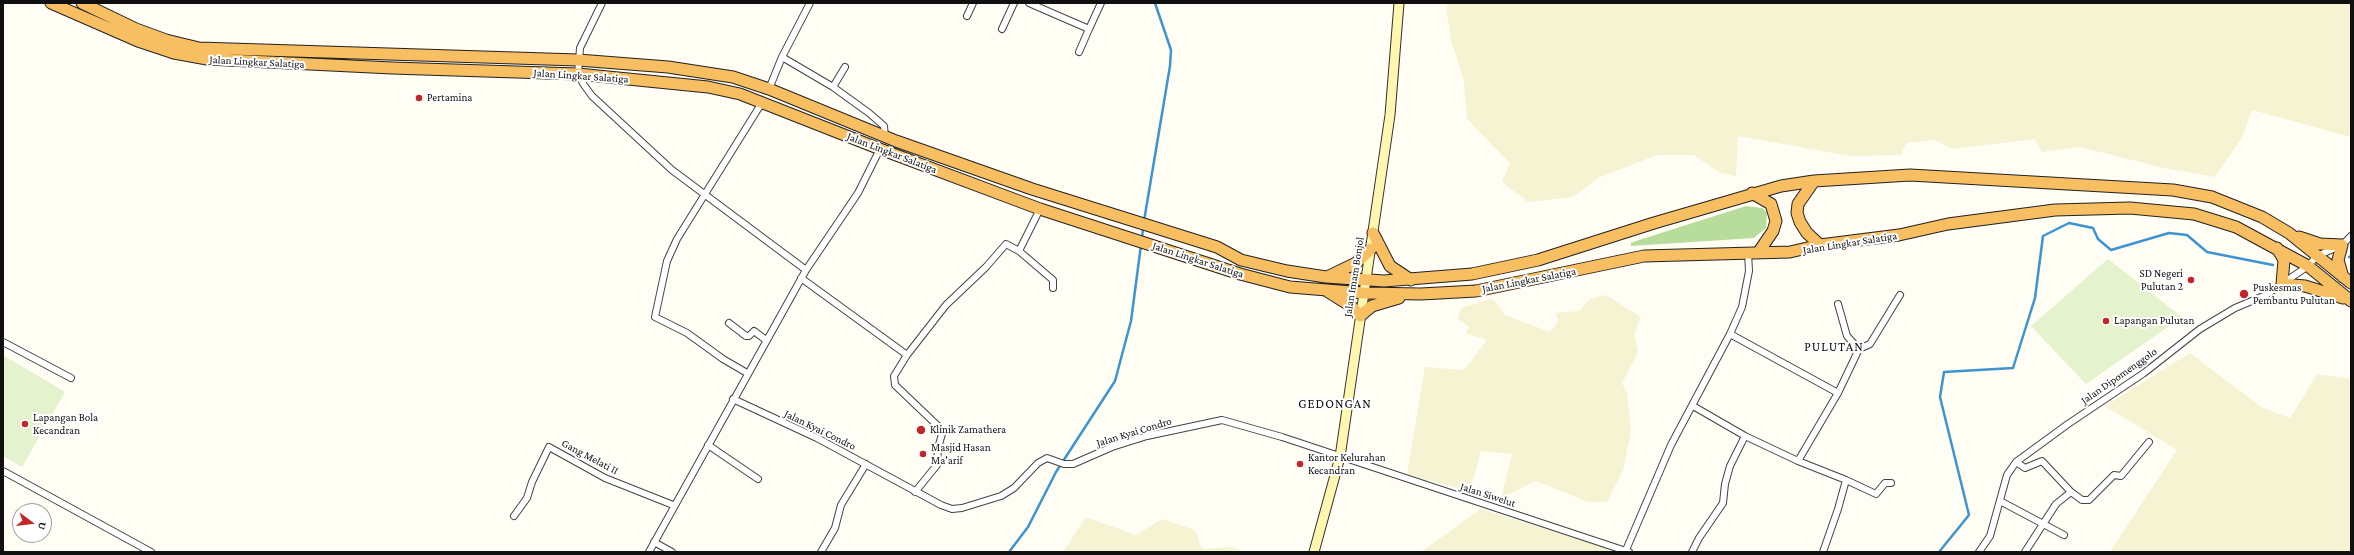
<!DOCTYPE html>
<style>
body{margin:0}
#map{position:relative;width:2354px;height:555px;overflow:hidden;background:#fffdf4;font-family:"Crimson Pro",serif}
canvas{display:block}
.frame{position:absolute;inset:0;border:4px solid #101010;pointer-events:none}
.north{position:absolute;left:12px;top:503px;width:40px;height:40px;box-sizing:border-box;background:#fff;border:1px solid #9f9f9f;border-radius:50%;rotate:105deg;font-size:11px;font-weight:700;line-height:16px;text-align:center;color:#101010}
.north::after{content:'';display:block;margin:auto;width:14px;height:18px;background:#c4252b;clip-path:polygon(50% 0,100% 100%,50% 72%,0 100%)}
</style>
<div id="map">
<canvas width="2354" height="555"></canvas>
<div class="frame"></div>
<div class="north">U</div>
</div>
<script>
const context = document.querySelector('canvas').getContext('2d');
context.lineJoin = 'round';
function fill(path, color) {
  context.fillStyle = color;
  context.fill(path, 'evenodd');
}
function shape(rows) {
  const path = new Path2D();
  for (const r of rows) {
    path.moveTo(r[0], r[1]);
    for (let i = 2; i < r.length; i += 2) path.lineTo(r[i], r[i + 1]);
  }
  return path;
}
function trace(path, color, width, dash) {
  context.strokeStyle = color;
  context.lineWidth = width;
  context.lineCap = dash ? 'butt' : 'round';
  context.setLineDash(dash || []);
  context.stroke(path);
}
function write(font, color, halo, rows, align = 'center') {
  context.font = font + ' "Crimson Pro",serif';
  context.lineWidth = 4;
  context.setLineDash([]);
  context.textBaseline = 'middle';
  context.strokeStyle = halo;
  context.fillStyle = color;
  for (const [text, x, y, turn = 0] of rows) {
    context.save();
    context.translate(x, y);
    context.rotate((+turn || 0) * Math.PI / 180);
    context.textAlign = isNaN(turn) ? turn : align;
    if (halo) context.strokeText(text, 0, 0);
    context.fillText(text, 0, 0);
    context.restore();
  }
}
const farmland = shape([
 [1448,3,2351,3,2351,137,2252,110,2241,139,2215,177,2164,168,2080,147,2042,152,2035,139,1952,149,1935,140,1906,143,1901,155,1850,156,1738,136,1736,176,1720,173,1694,155,1657,155,1598,178,1573,197,1528,202,1502,182,1510,163,1467,119,1464,81,1451,40,1446,7],
 [1606,295,1641,317,1634,334,1638,352,1622,383,1627,393,1631,431,1623,471,1607,502,1588,502,1536,481,1501,498,1512,454,1481,451,1470,491,1407,475,1425,367,1464,370,1487,340,1466,333,1469,327,1458,319,1461,308,1491,299,1498,304,1505,315,1550,332,1558,322,1556,313,1579,311,1590,299],
 [2190,353,2263,408,2290,418,2317,374,2351,379,2351,552,2110,552,2177,450,2105,406],
 [1481,509,1613,550,1612,552,1421,552],
 [1086,517,1136,535,1162,519,1195,530,1202,549,1233,547,1243,552,1063,552]
]);
const forest = shape([
 [1746,206,1762,208,1767,212,1766,228,1754,238,1631,246,1631,243,1636,241]
]);
const pitch = shape([
 [2108,259,2182,317,2086,384,2031,326],
 [3,355,65,392,22,467,3,456]
]);
const stream = shape([
 [1144,221,1170,66,1171,50,1155,3],
 [1142,239,1143,228],
 [2349,257,2351,256],
 [1009,552,1028,527,1056,472,1115,381,1131,321,1141,245],
 [1939,552,1969,515,1940,397,1944,372,2013,368,2035,298,2043,236,2069,223,2093,228,2098,239,2111,250,2169,233,2187,235,2207,252,2273,265]
]);
const minor = shape([
 [602,3,580,48,578,74,584,85,592,96,672,170,806,270],
 [1029,3,1089,29,1101,3],
 [967,16,973,3],
 [1002,29,1014,3],
 [1079,52,1089,29],
 [782,57,833,87,869,113,884,126,885,137],
 [833,87,845,67],
 [769,89,782,57,810,3],
 [1019,251,1040,209],
 [801,278,907,355,894,376,895,385,939,427,942,434,938,448,937,465,915,492],
 [1838,304,1847,336,1859,349],
 [729,323,746,336,749,336,754,331,766,340],
 [1730,334,1838,393],
 [3,342,71,378],
 [907,355,946,305,986,267,1006,244,1019,251,1053,280,1053,288],
 [747,373,723,359,687,333,655,317,667,261,677,239,763,101],
 [733,399,817,438,941,505,952,509,962,508,1001,496,1014,488,1038,463,1047,458,1064,464,1073,464,1112,447,1147,436,1222,420,1282,437,1629,552],
 [1693,406,1745,436,1798,461],
 [708,445,758,479],
 [2016,462,2025,468,2042,461,2071,492],
 [3,471,151,552],
 [1846,480,1876,494,1885,483,1891,483],
 [2000,501,2064,535],
 [514,516,527,498,532,482,549,447,605,478,673,505],
 [654,542,672,552],
 [1626,550,1671,445,1730,334,1742,307,1749,271,1748,253],
 [649,552,806,270,858,193,880,149],
 [821,552,835,528,841,505,866,464],
 [1692,552,1699,538,1723,503,1725,484,1730,466,1745,436],
 [1823,552,1838,509,1846,480,1798,461,1838,393,1859,349,1870,344,1900,295],
 [1979,552,1990,536,2007,475,2016,462,2068,424,2144,373,2200,329,2235,308,2266,295,2308,266,2317,256,2342,245,2351,236],
 [2025,552,2056,504,2071,492,2082,500,2089,500,2114,475,2121,476,2149,442]
]);
const secondary = shape([
 [1314,552,1340,457,1390,115,1399,3]
]);
const trunk = shape([
 [51,3,138,41,174,53,207,59,392,68,578,74,708,87,740,94,880,149,1040,209,1240,274,1290,287,1364,293,1421,294,1476,291,1644,256,1790,252,1820,245,1899,235,1948,224,2055,210,2130,208,2194,214,2236,227,2308,266,2351,301],
 [82,3,136,29,166,40,199,48,578,60,668,67,733,77,769,89,896,141,1032,189,1217,247,1241,260,1287,271,1326,277,1384,281,1472,274,1538,260,1654,223,1781,186,1814,181,1910,175,2173,190,2212,197,2262,217,2289,233,2351,283],
 [1814,181,1798,204,1797,213,1800,222,1807,233,1820,245],
 [1752,193,1771,204,1776,221,1773,231,1758,253],
 [1373,233,1390,266,1411,280],
 [2299,237,2320,244,2342,245,2338,260,2343,277],
 [2277,248,2284,260,2282,284,2305,286,2343,298],
 [1327,277,1356,263,1371,249],
 [1327,291,1351,306,1360,316,1372,306,1399,298]
]);
const markers = [
 [419,98,4,"#c4252b"],
 [2191,280,4,"#c4252b"],
 [2244,294,5,"#c4252b"],
 [2106,321,4,"#c4252b"],
 [25,424,4,"#c4252b"],
 [921,430,5,"#c4252b"],
 [923,454,4,"#c4252b"],
 [1300,464,4,"#c4252b"]
];
const streetNames = [
 ["Jalan Lingkar Salatiga",257,62,3],
 ["Jalan Lingkar Salatiga",581,76,4],
 ["Jalan Lingkar Salatiga",892,153,21],
 ["Jalan Lingkar Salatiga",1850,243,-9],
 ["Jalan Lingkar Salatiga",1198,260,18],
 ["Jalan Imam Bonjol",1354,277,-81],
 ["Jalan Lingkar Salatiga",1529,280,-11],
 ["Jalan Dipomenggolo",2119,376,-35],
 ["Jalan Kyai Condro",820,430,26],
 ["Jalan Kyai Condro",1134,432,-17],
 ["Gang Melati II",590,457,28],
 ["Jalan Siwelut",1488,495,18]
];
const poiNames = [
 ["Pertamina",427,98],
 ["SD Negeri",2183,274,"right"],
 ["Pulutan 2",2183,287,"right"],
 ["Puskesmas",2253,288],
 ["Pembantu Pulutan",2253,301],
 ["Lapangan Pulutan",2114,321],
 ["Lapangan Bola",33,418],
 ["Kecandran",33,431],
 ["Klinik Zamathera",930,430],
 ["Masjid Hasan",931,448],
 ["Ma'arif",931,461],
 ["Kantor Kelurahan",1308,458],
 ["Kecandran",1308,471]
];
const quarterNames = [
 ["PULUTAN",1834,347],
 ["GEDONGAN",1335,404]
];
fill(farmland, '#f6f3d3');
fill(forest, '#b8dc9b');
fill(pitch, '#e5f2ce');
trace(stream, '#3d94d0', 2.5);
trace(minor, '#434343', 8);
trace(secondary, '#323232', 11);
trace(trunk, '#212121', 13);
trace(minor, '#fff', 6);
trace(secondary, '#fff7af', 9);
trace(trunk, '#f8be62', 11);
for (const [x, y, r, color] of markers) {
  const dot = new Path2D();
  dot.arc(x, y, r, 0, 2 * Math.PI);
  context.fillStyle = color;
  context.fill(dot);
  trace(dot, '#fff', 1.5);
}
write('11px', '#101010', '#fff', streetNames);
write('11px', '#101010', '#fff', poiNames, 'left');
context.letterSpacing = '1px';
write('13px', '#101010', '#fff', quarterNames);
context.letterSpacing = '0px';
</script>
